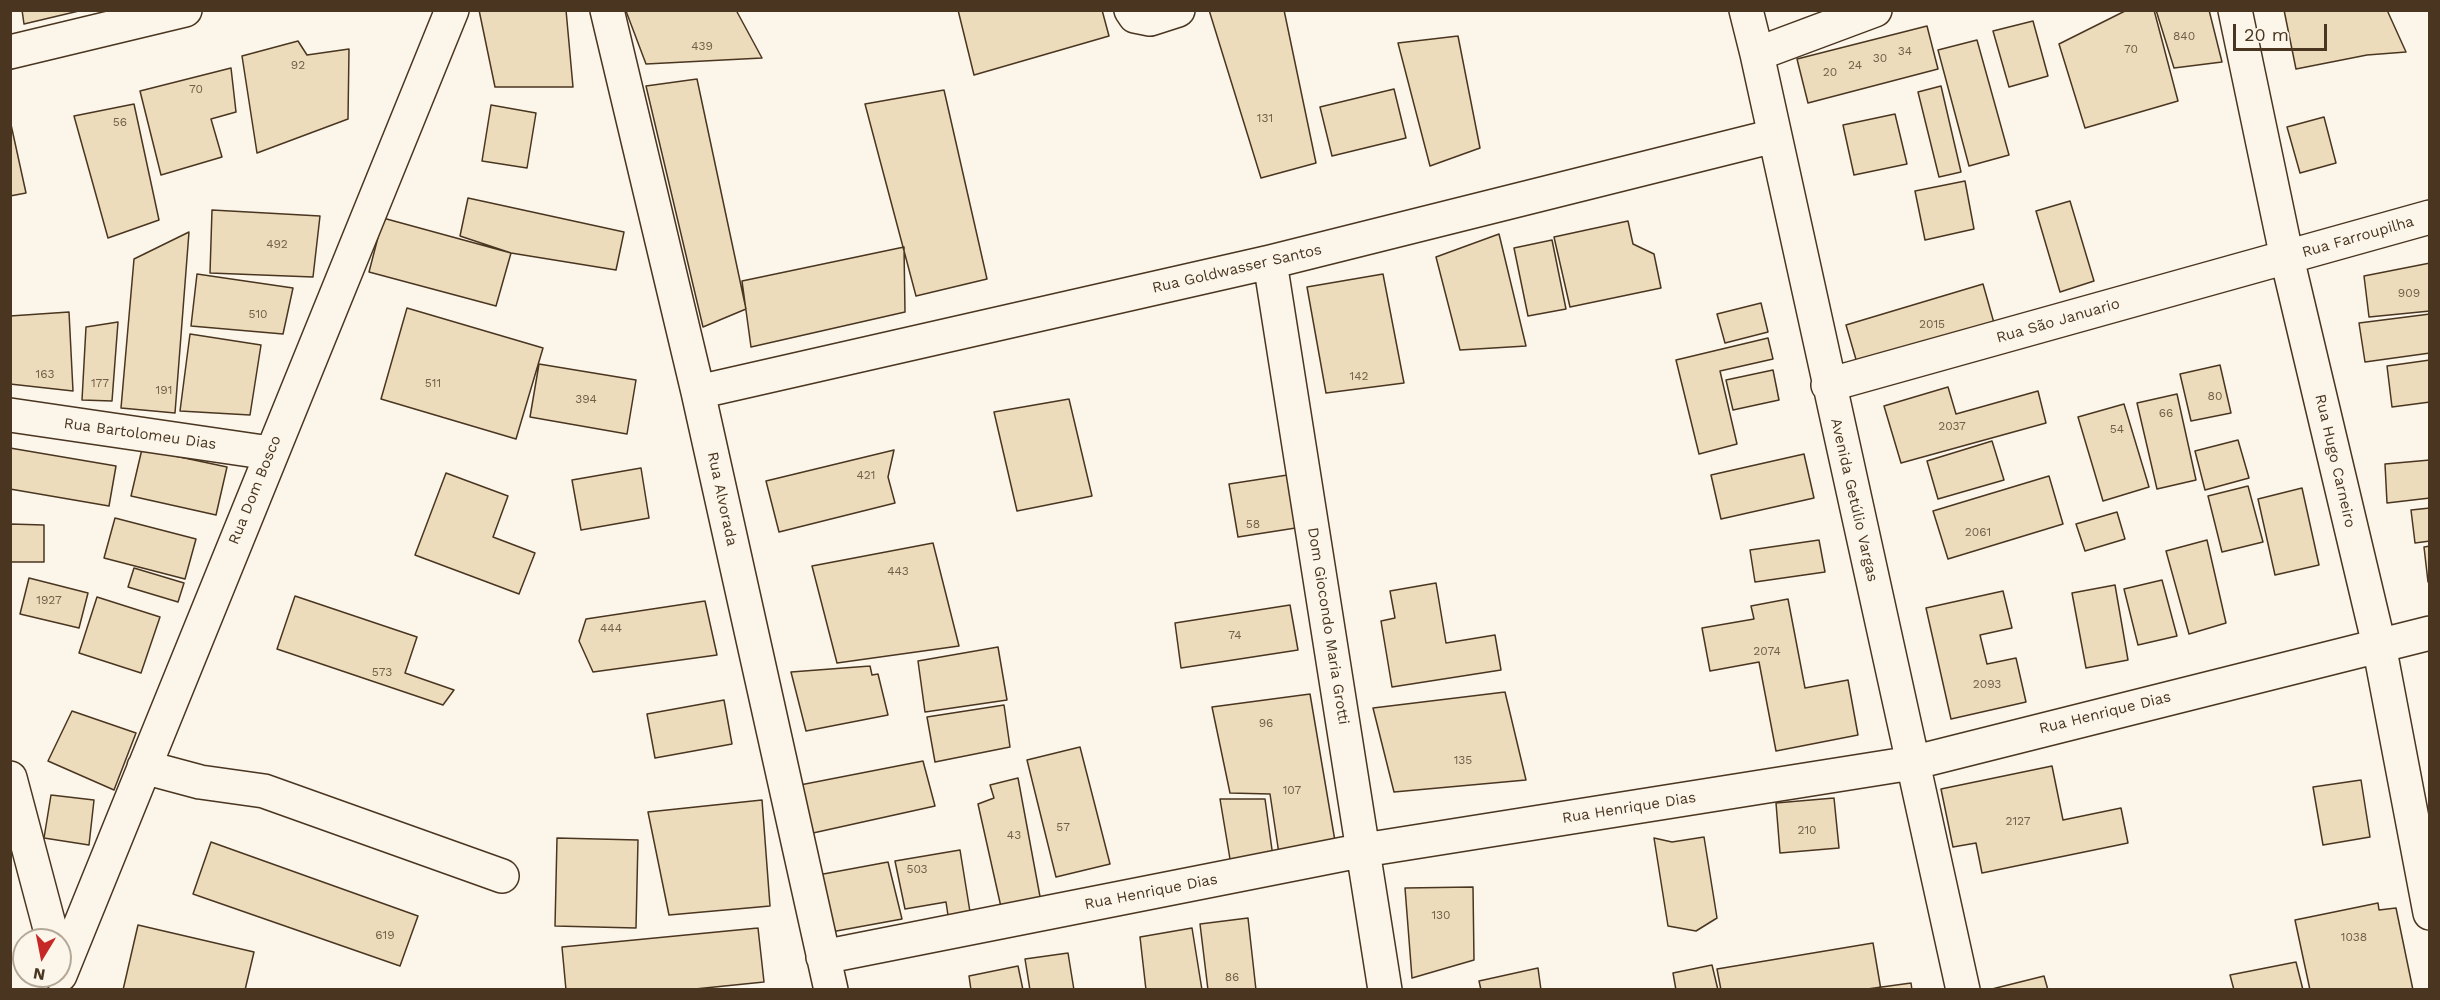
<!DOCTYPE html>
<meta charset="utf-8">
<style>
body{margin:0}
#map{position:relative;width:2440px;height:1000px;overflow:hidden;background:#fbf6e9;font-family:"Work Sans",sans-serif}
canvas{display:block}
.frame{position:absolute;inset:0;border:12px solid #4a3520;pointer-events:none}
.north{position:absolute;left:12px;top:928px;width:60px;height:60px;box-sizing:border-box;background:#fbf6e9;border:2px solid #b4a999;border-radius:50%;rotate:190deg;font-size:16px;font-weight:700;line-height:24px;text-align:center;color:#4a3520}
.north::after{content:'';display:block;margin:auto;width:21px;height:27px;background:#c62828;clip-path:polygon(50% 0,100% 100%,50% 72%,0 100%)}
.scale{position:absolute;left:2233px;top:24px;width:94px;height:27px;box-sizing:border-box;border:3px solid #4a3520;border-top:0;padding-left:8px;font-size:18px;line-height:21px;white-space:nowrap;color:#4a3520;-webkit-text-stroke:4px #fbf6e9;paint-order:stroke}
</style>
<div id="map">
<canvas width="2440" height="1000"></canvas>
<div class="frame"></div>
<div class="north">N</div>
<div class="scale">20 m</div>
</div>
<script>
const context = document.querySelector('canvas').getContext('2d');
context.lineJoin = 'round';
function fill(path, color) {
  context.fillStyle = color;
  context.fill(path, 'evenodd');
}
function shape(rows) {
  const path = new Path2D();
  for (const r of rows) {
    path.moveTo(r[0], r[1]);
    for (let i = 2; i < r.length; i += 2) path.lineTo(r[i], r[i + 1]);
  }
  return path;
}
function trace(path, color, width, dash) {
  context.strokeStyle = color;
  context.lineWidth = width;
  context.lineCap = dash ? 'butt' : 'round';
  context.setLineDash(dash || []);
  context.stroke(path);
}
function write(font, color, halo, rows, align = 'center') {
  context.font = font + ' "Work Sans",sans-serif';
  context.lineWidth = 4.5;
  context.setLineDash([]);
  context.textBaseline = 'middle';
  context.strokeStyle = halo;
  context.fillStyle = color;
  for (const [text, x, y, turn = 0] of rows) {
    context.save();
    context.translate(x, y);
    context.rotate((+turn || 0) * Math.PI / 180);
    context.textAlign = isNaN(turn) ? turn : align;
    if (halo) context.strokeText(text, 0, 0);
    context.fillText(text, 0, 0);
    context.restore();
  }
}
const building = shape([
 [22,10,83,10,24,24,22,10],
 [479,10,566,10,573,87,495,87,479,10],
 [736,10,762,58,646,64,626,11,736,10],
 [958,10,1102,10,1109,36,974,75,958,10],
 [1209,10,1284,10,1316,163,1261,178,1209,10],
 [2127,10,2154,10,2178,101,2085,128,2059,44,2127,10],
 [2156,10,2209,10,2222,62,2174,68,2156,10],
 [2284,10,2387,10,2406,52,2367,55,2296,69,2284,10],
 [2033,21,2048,76,2009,87,1993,31,2033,21],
 [1927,26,1938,69,1808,103,1797,59,1927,26],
 [1458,36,1480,148,1430,166,1398,43,1458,36],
 [1977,40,2009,155,1969,166,1938,50,1977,40],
 [298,41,307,55,349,49,348,119,257,153,242,56,298,41],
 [231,68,236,112,211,119,222,157,161,175,140,91,231,68],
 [697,79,746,309,703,327,646,86,697,79],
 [1941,86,1961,172,1939,177,1918,92,1941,86],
 [1394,89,1406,138,1332,156,1320,107,1394,89],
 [944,90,987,279,916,296,865,104,944,90],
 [134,104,159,220,108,238,74,116,134,104],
 [491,105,536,113,527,168,482,161,491,105],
 [1895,114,1907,164,1854,175,1843,125,1895,114],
 [2324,117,2336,163,2300,173,2287,127,2324,117],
 [10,120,26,193,10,196,10,120],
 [1965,181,1974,229,1925,240,1915,191,1965,181],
 [468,198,624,232,616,270,511,253,460,236,468,198],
 [2070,201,2094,281,2060,292,2036,211,2070,201],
 [212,210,320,216,313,277,210,273,212,210],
 [383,218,511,253,496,306,369,272,383,218],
 [1628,221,1633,244,1654,254,1661,288,1570,307,1554,237,1628,221],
 [189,232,175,413,121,408,134,259,189,232],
 [1499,234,1526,346,1460,350,1436,257,1499,234],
 [1552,240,1566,309,1528,316,1514,248,1552,240],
 [904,247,905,312,751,347,742,281,904,247],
 [2430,263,2430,311,2369,317,2364,276,2430,263],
 [197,274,293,288,283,334,191,326,197,274],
 [1383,274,1404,383,1326,393,1307,287,1383,274],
 [1983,284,1994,323,1857,363,1846,325,1983,284],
 [1761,303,1768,332,1725,343,1717,314,1761,303],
 [407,308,543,348,516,439,381,399,407,308],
 [69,312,73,391,10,384,10,316,69,312],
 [2430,314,2430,353,2365,362,2359,323,2430,314],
 [118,322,112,401,82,400,86,327,118,322],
 [190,334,261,345,250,415,180,411,190,334],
 [1768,338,1773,359,1720,371,1737,444,1699,454,1676,360,1768,338],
 [2430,360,2430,402,2392,407,2387,366,2430,360],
 [539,364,636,380,627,434,530,417,539,364],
 [2220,365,2231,413,2191,421,2180,374,2220,365],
 [1773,370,1779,400,1733,410,1726,380,1773,370],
 [1948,387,1956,414,2038,391,2046,423,1901,463,1884,406,1948,387],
 [2177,394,2196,480,2157,489,2137,403,2177,394],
 [1069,399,1092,496,1017,511,994,412,1069,399],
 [2124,404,2149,487,2103,501,2078,417,2124,404],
 [2238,440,2249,478,2205,490,2195,451,2238,440],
 [1992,441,2004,480,1938,499,1927,461,1992,441],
 [10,448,116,466,109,506,10,489,10,448],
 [142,449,227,467,216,515,131,496,142,449],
 [894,450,888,477,895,503,779,532,766,481,894,450],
 [1804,454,1814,498,1721,519,1711,475,1804,454],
 [2430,460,2430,498,2387,503,2385,464,2430,460],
 [641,468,649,518,581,530,572,480,641,468],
 [446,473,508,496,493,537,535,553,519,594,415,555,446,473],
 [1294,474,1302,527,1238,537,1229,484,1294,474],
 [2049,476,2063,524,1948,559,1933,511,2049,476],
 [2248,486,2263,542,2222,552,2208,496,2248,486],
 [2302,488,2319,565,2275,575,2258,499,2302,488],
 [2430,508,2430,541,2415,543,2411,510,2430,508],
 [2117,512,2125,539,2085,551,2076,524,2117,512],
 [115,518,196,539,185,579,104,558,115,518],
 [10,524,44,525,44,562,10,562,10,524],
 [1819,540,1825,572,1755,582,1750,550,1819,540],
 [2207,540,2226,623,2189,634,2166,551,2207,540],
 [933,543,959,646,837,663,812,566,933,543],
 [2430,546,2430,582,2428,582,2424,547,2430,546],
 [134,568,184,583,178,602,128,587,134,568],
 [29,578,88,593,79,628,20,614,29,578],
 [2162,580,2177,636,2138,645,2124,589,2162,580],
 [1436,583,1446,643,1495,635,1501,670,1392,687,1381,621,1395,618,1390,591,1436,583],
 [2115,585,2128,660,2086,668,2072,593,2115,585],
 [2003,591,2012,628,1980,635,1987,664,2016,658,2026,702,1951,719,1926,608,2003,591],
 [295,596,417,637,405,673,454,690,443,705,277,649,295,596],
 [97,597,160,617,141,673,79,653,97,597],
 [1788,599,1805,688,1848,680,1858,735,1776,751,1759,662,1710,671,1702,628,1754,619,1751,606,1788,599],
 [705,601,717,655,593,672,579,641,586,619,705,601],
 [1290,605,1298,650,1181,668,1175,623,1290,605],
 [998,647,1007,700,925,712,918,661,998,647],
 [870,666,872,675,878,674,888,715,806,731,791,672,870,666],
 [1505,692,1526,780,1394,792,1373,708,1505,692],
 [1310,694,1335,841,1279,854,1270,794,1230,793,1212,707,1310,694],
 [724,700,732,744,655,758,647,714,724,700],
 [1004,705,1010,747,935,762,927,717,1004,705],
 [72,711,136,733,114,790,48,761,72,711],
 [1080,747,1110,864,1056,877,1027,760,1080,747],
 [923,761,935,806,813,833,800,785,923,761],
 [2052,766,2063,820,2121,808,2128,843,1982,873,1976,843,1953,847,1941,789,2052,766],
 [1018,778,1041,902,1001,907,978,804,994,798,990,785,1018,778],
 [2361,780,2370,837,2323,845,2313,787,2361,780],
 [51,795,94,800,89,845,44,838,51,795],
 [1834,798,1839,848,1780,853,1776,803,1834,798],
 [1220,799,1265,799,1273,857,1231,865,1220,799],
 [762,800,770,906,669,915,648,812,762,800],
 [1704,837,1717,918,1696,931,1668,926,1654,838,1672,842,1704,837],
 [557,838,638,840,636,928,555,926,557,838],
 [211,842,418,916,400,966,193,894,211,842],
 [960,850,971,918,949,922,946,902,905,909,895,861,960,850],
 [888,862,902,919,831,932,818,875,888,862],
 [1473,887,1474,960,1412,978,1405,888,1473,887],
 [2378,903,2379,910,2396,908,2413,990,2310,990,2295,920,2378,903],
 [1248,918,1256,990,1208,990,1200,924,1248,918],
 [138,925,254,952,245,990,123,990,138,925],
 [758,928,764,982,685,990,566,990,562,947,758,928],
 [1192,928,1202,990,1146,990,1140,937,1192,928],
 [1873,943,1881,990,1721,990,1717,969,1873,943],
 [1068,953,1074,990,1030,990,1025,959,1068,953],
 [2296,962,2303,990,2234,990,2230,975,2296,962],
 [1712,965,1718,990,1676,990,1673,973,1712,965],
 [1018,966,1023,990,971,990,969,976,1018,966],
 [1538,968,1541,990,1481,990,1479,981,1538,968],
 [2044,976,2048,990,1993,990,1992,989,2044,976],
 [1911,983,1912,990,1860,990,1911,983]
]);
const minor = shape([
 [607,10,698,392,831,990],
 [1131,10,1135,16,1150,19,1178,10],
 [1746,10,1757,54,1963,990],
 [2235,10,2287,258,2379,645,2430,913],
 [10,52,185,10],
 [1757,54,1875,10],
 [1270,262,1385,990],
 [1828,385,2430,217],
 [698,392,1270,262,1774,136],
 [10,415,270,453],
 [144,767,200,782,264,791,502,876],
 [10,778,53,940],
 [823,957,1364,850,1912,763,2430,633],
 [60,975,452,10]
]);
const numberNames = [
 ["840",2184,36],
 ["439",702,46],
 ["70",2131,49],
 ["34",1905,51],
 ["30",1880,58],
 ["92",298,65],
 ["24",1855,65],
 ["20",1830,72],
 ["70",196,89],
 ["131",1265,118],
 ["56",120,122],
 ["492",277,244],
 ["909",2409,293],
 ["510",258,314],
 ["2015",1932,324],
 ["163",45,374],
 ["142",1359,376],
 ["177",100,383],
 ["511",433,383],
 ["191",164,390],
 ["80",2215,396],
 ["394",586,399],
 ["66",2166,413],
 ["2037",1952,426],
 ["54",2117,429],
 ["421",866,475],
 ["58",1253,524],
 ["2061",1978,532],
 ["443",898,571],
 ["1927",49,600],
 ["444",611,628],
 ["74",1235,635],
 ["2074",1767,651],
 ["573",382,672],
 ["2093",1987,684],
 ["96",1266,723],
 ["135",1463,760],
 ["107",1292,790],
 ["2127",2018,821],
 ["57",1063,827],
 ["210",1807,830],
 ["43",1014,835],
 ["503",917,869],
 ["130",1441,915],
 ["619",385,935],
 ["1038",2354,937],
 ["86",1232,977]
];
const streetNames = [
 ["Rua Farroupilha",2358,237,-16],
 ["Rua Goldwasser Santos",1237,269,-13],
 ["Rua São Januario",2058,321,-16],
 ["Rua Bartolomeu Dias",140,434,8],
 ["Rua Hugo Carneiro",2335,461,77],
 ["Rua Dom Bosco",255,490,-68],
 ["Rua Alvorada",722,499,78],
 ["Avenida Getúlio Vargas",1854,500,77],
 ["Dom Giocondo Maria Grotti",1328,626,81],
 ["Rua Henrique Dias",2105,713,-14],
 ["Rua Henrique Dias",1629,808,-9],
 ["Rua Henrique Dias",1151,892,-11]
];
fill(building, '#ecdcbc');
trace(building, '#4a3520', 1.5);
trace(minor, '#4a3520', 36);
trace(minor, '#fbf6e9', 33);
write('12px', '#725f47', null, numberNames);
write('15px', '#4a3520', '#fbf6e9', streetNames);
</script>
